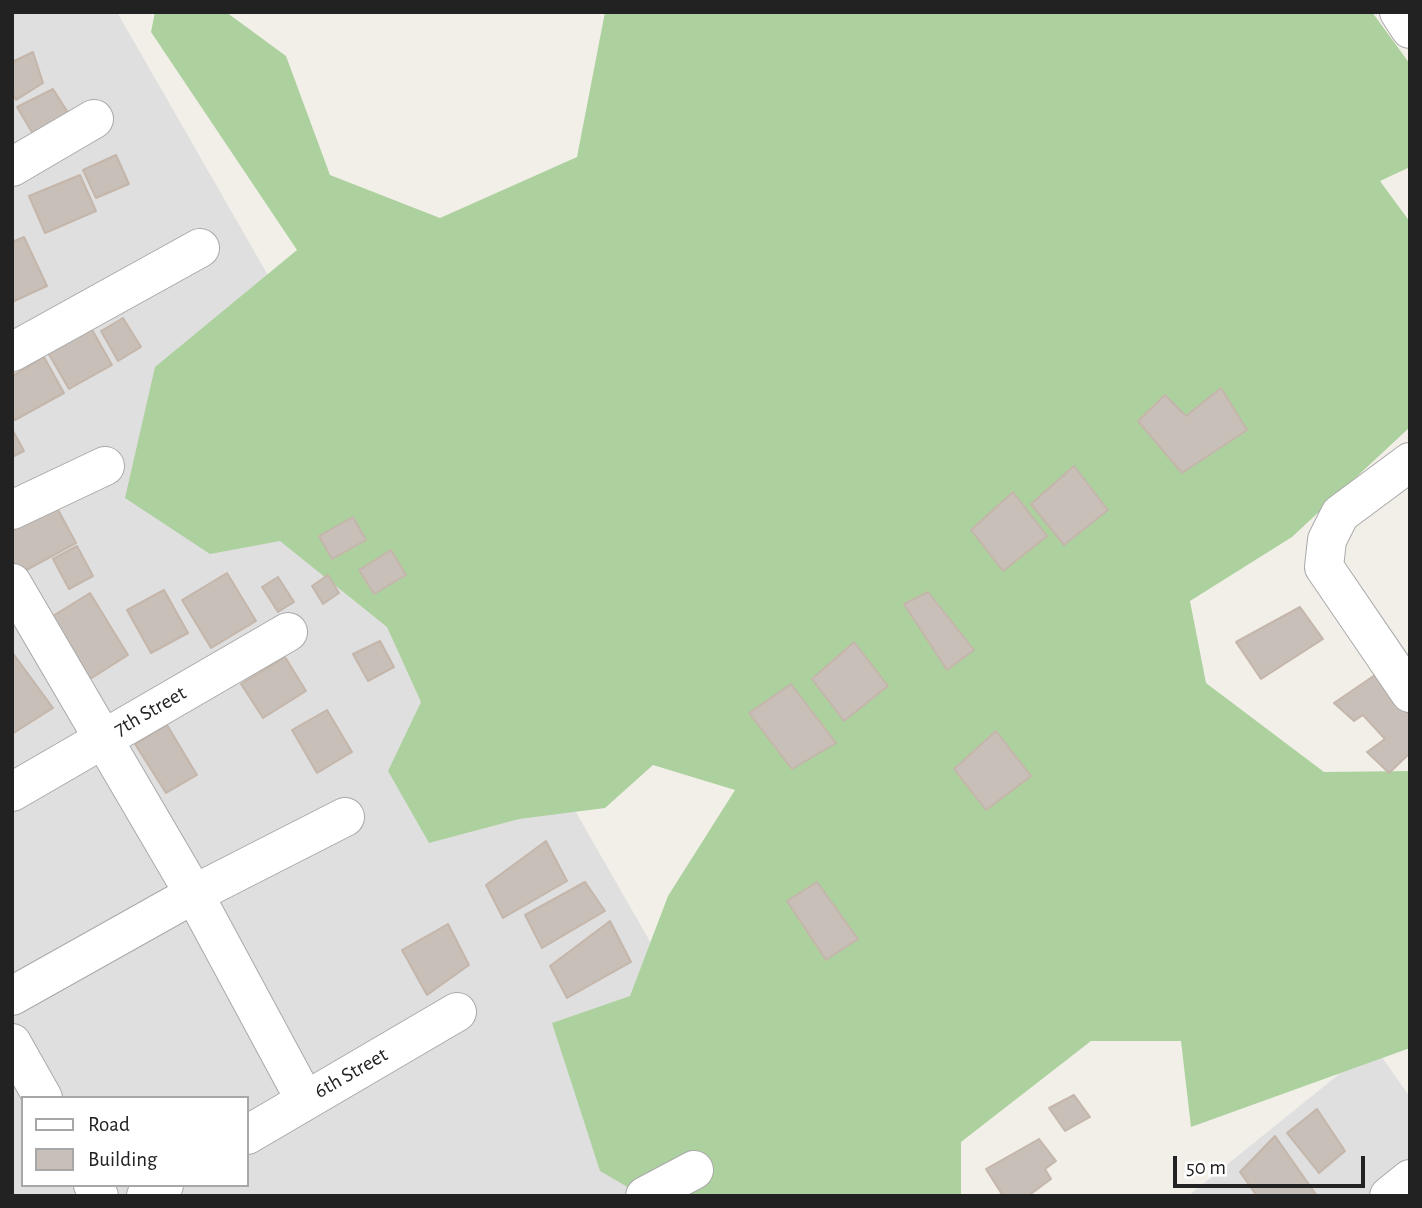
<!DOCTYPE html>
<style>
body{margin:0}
#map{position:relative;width:1422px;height:1208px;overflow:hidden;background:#f2efe9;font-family:"Alegreya Sans",sans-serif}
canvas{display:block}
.frame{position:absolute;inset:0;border:14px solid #222;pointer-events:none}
.legend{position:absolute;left:21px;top:1096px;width:228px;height:91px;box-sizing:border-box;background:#fff;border:2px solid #a7a7a7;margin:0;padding:9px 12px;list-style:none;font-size:21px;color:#222}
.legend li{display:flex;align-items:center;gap:14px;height:35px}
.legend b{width:35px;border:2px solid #a7a7a7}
.scale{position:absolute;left:1173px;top:1156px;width:192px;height:32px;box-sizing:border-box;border:4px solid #222;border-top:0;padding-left:9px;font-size:21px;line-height:24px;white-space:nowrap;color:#222;-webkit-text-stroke:5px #fff;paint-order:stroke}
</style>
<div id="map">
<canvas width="1422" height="1208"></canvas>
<div class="frame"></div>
<ul class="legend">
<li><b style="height:9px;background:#fff"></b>Road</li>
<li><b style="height:19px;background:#c7bfb8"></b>Building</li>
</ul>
<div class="scale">50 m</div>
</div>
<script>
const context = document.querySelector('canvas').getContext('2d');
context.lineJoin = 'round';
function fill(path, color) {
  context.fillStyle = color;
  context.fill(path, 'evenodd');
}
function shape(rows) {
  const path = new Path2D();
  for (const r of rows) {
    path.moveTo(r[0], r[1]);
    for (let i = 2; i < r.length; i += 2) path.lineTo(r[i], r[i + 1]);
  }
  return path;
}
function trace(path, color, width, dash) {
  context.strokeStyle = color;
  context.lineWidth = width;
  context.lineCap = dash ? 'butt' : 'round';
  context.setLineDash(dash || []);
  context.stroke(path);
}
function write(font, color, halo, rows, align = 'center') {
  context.font = font + ' "Alegreya Sans",sans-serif';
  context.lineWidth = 5;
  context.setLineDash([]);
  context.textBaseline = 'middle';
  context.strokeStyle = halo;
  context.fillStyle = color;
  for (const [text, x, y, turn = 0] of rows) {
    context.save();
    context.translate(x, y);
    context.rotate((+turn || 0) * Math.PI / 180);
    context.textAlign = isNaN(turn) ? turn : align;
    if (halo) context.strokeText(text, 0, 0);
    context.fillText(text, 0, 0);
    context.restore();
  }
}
const residential = shape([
 [12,12,117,12,796,1196,12,1196],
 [23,1098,247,1098,247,1185,23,1185],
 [1374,1046,1410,1097,1410,1196,1188,1196]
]);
const forest = shape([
 [155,12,226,12,286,56,330,175,440,218,577,157,605,12,1372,12,1410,64,1410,167,1380,181,1410,222,1410,427,1292,537,1190,601,1206,683,1324,772,1410,771,1410,1048,1191,1127,1181,1041,1091,1041,961,1142,961,1196,643,1196,600,1171,552,1023,630,996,668,896,735,790,653,765,605,808,519,819,429,843,388,771,421,702,387,627,280,541,210,554,125,498,155,367,297,250,151,32]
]);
const building = shape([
 [33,52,43,83,16,100,12,92,12,62,33,52],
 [53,89,74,122,39,144,17,107,53,89],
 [116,155,129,184,96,198,83,170,116,155],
 [80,175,96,211,45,233,29,196,80,175],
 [24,237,47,286,12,302,12,242,24,237],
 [123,318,141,347,118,361,101,331,123,318],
 [90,326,112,365,69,389,47,351,90,326],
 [44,357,64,393,15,420,12,415,12,376,44,357],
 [1221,388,1247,430,1182,473,1138,421,1165,395,1186,416,1221,388],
 [12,429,24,451,12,457,12,429],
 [1074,466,1108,510,1064,545,1031,504,1074,466],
 [1013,492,1047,536,1003,571,971,530,1013,492],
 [56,506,76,543,19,574,12,561,12,529,56,506],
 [353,517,366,540,332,559,319,536,353,517],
 [77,546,93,576,69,589,53,559,77,546],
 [391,550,406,575,374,594,359,570,391,550],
 [227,573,256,621,211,648,182,600,227,573],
 [328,575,339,593,323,604,312,586,328,575],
 [278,577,294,602,278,612,262,587,278,577],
 [164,590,188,633,151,653,127,610,164,590],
 [928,592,974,650,947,670,904,604,928,592],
 [90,593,128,655,87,681,48,619,90,593],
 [1300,607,1323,639,1261,679,1236,642,1300,607],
 [380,641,394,667,368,681,353,654,380,641],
 [854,642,888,686,844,721,812,679,854,642],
 [12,652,53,708,12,734,12,652],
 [285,657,306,691,263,718,241,684,285,657],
 [1375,675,1410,715,1410,753,1389,773,1367,752,1385,739,1363,715,1354,721,1334,703,1375,675],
 [791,684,836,743,792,769,749,713,791,684],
 [327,710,352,752,317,773,292,730,327,710],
 [167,725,197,775,166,793,135,744,167,725],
 [996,731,1031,776,986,810,954,769,996,731],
 [546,841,567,881,503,918,486,885,546,841],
 [585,882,605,911,542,948,525,915,585,882],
 [817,882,858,939,826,960,787,901,817,882],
 [610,921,631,962,567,998,550,966,610,921],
 [448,924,469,965,427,995,402,950,448,924],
 [1074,1095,1090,1117,1065,1131,1049,1108,1074,1095],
 [1317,1109,1345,1151,1319,1173,1287,1133,1317,1109],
 [1275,1136,1317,1196,1257,1196,1240,1172,1275,1136],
 [1039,1139,1056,1161,1045,1169,1051,1179,1028,1196,1003,1196,986,1169,1039,1139]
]);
const minor = shape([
 [1399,12,1410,29],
 [12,167,94,119],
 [12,352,200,248],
 [1410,462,1340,514,1327,540,1324,567,1410,693],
 [12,510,105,466],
 [12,583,194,894,305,1100],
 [12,792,288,632],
 [12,996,194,894,345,817],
 [12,1043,43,1098],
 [247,1135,457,1012],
 [93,1185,99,1196],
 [146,1196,164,1185],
 [645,1196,694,1170],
 [1389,1196,1410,1179]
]);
const streetNames = [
 ["7th Street",150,711,-30],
 ["6th Street",351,1073,-30]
];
fill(residential, '#e0dfdf');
fill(forest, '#add19e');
fill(building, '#c7bfb8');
trace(building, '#c4b6ab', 2);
trace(minor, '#a9a9a9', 40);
trace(minor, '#fff', 38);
write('21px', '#222', '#fff', streetNames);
</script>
